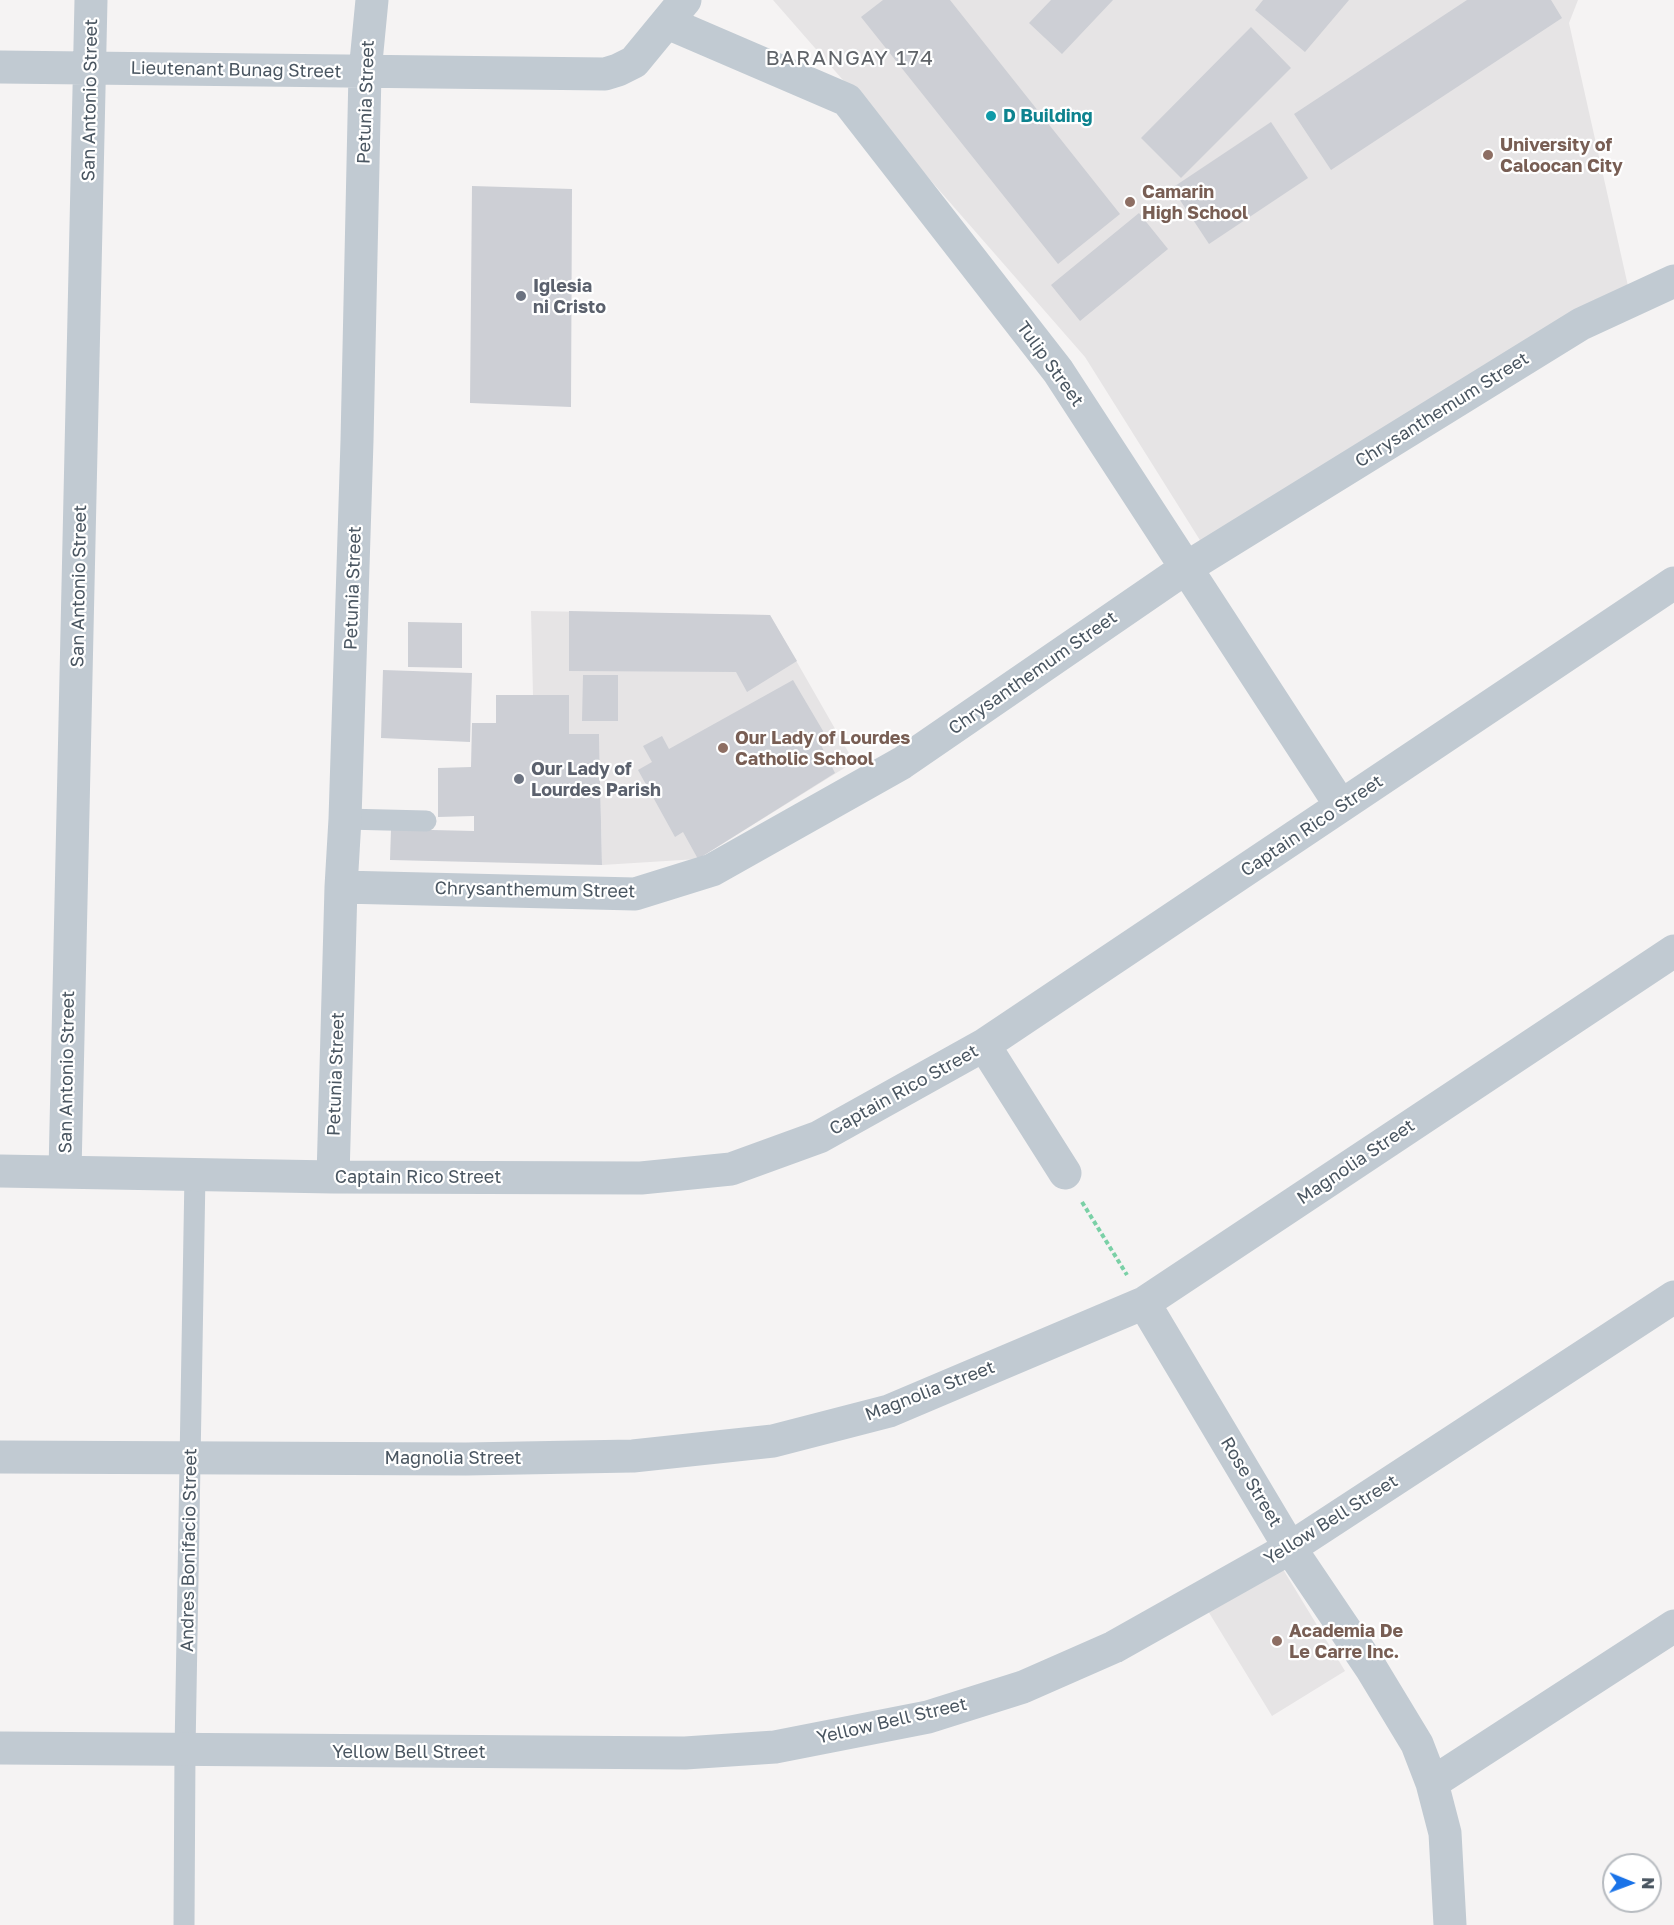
<!DOCTYPE html>
<style>
body{margin:0}
#map{position:relative;width:1674px;height:1925px;overflow:hidden;background:#f5f3f3;font-family:"Golos Text",sans-serif}
canvas{display:block}
.north{position:absolute;left:1602px;top:1853px;width:60px;height:60px;box-sizing:border-box;background:#fff;border:2px solid #b7bbc0;border-radius:50%;rotate:91deg;font-size:16px;font-weight:700;line-height:24px;text-align:center;color:#4a5661}
.north::after{content:'';display:block;margin:auto;width:21px;height:27px;background:#1a73e8;clip-path:polygon(50% 0,100% 100%,50% 72%,0 100%)}
</style>
<div id="map">
<canvas width="1674" height="1925"></canvas>
<div class="north">N</div>
</div>
<script>
const context = document.querySelector('canvas').getContext('2d');
context.lineJoin = 'round';
function fill(path, color) {
  context.fillStyle = color;
  context.fill(path, 'evenodd');
}
function shape(rows) {
  const path = new Path2D();
  for (const r of rows) {
    path.moveTo(r[0], r[1]);
    for (let i = 2; i < r.length; i += 2) path.lineTo(r[i], r[i + 1]);
  }
  return path;
}
function trace(path, color, width, dash) {
  context.strokeStyle = color;
  context.lineWidth = width;
  context.lineCap = dash ? 'butt' : 'round';
  context.setLineDash(dash || []);
  context.stroke(path);
}
function write(font, color, halo, rows, align = 'center') {
  context.font = font + ' "Golos Text",sans-serif';
  context.lineWidth = 4.5;
  context.setLineDash([]);
  context.textBaseline = 'middle';
  context.strokeStyle = halo;
  context.fillStyle = color;
  for (const [text, x, y, turn = 0] of rows) {
    context.save();
    context.translate(x, y);
    context.rotate((+turn || 0) * Math.PI / 180);
    context.textAlign = isNaN(turn) ? turn : align;
    if (halo) context.strokeText(text, 0, 0);
    context.fillText(text, 0, 0);
    context.restore();
  }
}
const education = shape([
 [773,0,1578,0,1569,23,1628,286,1203,545,1085,357],
 [531,611,770,615,854,762,698,859,602,865,599,734,569,734,569,695,533,695],
 [1281,1566,1345,1671,1272,1716,1208,1611]
]);
const building = shape([
 [883,0,950,0,1120,214,1058,264,861,17],
 [1051,0,1113,0,1062,54,1029,23],
 [1263,0,1349,0,1305,52,1255,10],
 [1467,0,1551,0,1562,18,1331,170,1294,114],
 [1251,27,1291,68,1181,178,1141,138],
 [1271,122,1308,178,1209,244,1172,188],
 [472,186,572,189,571,407,470,403],
 [1139,213,1168,249,1080,321,1051,285],
 [569,611,770,615,797,661,747,692,736,672,569,671],
 [408,622,462,623,462,668,408,667],
 [383,670,472,673,470,742,381,738],
 [583,675,618,675,618,721,582,721],
 [793,680,826,736,819,741,835,773,698,859,683,832,675,837,638,770,652,762,643,746,662,736,669,749],
 [496,695,569,695,569,734,599,734,602,865,390,860,391,829,474,831,474,816,438,817,438,768,471,767,472,723,496,723]
]);
const path = shape([
 [1082,1202,1127,1275]
]);
const service = shape([
 [345,819,426,821],
 [184,1925,185,1751,195,1174]
]);
const minor = shape([
 [668,23,847,100,1058,371,1341,806],
 [0,67,605,74,618,70,634,62,685,0],
 [341,887,635,894,712,870,902,763,1186,568,1581,324,1674,281],
 [984,1045,1065,1173],
 [0,1171,333,1177,641,1178,731,1169,819,1137,984,1045,1674,583],
 [65,1172,91,0],
 [333,1177,341,887,345,819,357,441,365,72,372,0],
 [1144,1303,1290,1548,1371,1668,1417,1744,1432,1783,1445,1833,1450,1925],
 [0,1457,466,1459,633,1456,773,1441,889,1411,1144,1303,1674,951],
 [0,1748,685,1753,775,1747,928,1717,1023,1687,1114,1647,1290,1548,1674,1297],
 [1432,1783,1674,1626]
]);
const markers = [
 [991,116,6,"#0f9aa8"],
 [1488,155,6,"#8d6e63"],
 [1130,202,6,"#8d6e63"],
 [521,296,6,"#6b7280"],
 [723,748,6,"#8d6e63"],
 [519,779,6,"#6b7280"],
 [1277,1641,6,"#8d6e63"]
];
const streetNames = [
 ["Lieutenant Bunag Street",236,70,1],
 ["San Antonio Street",90,100,-89],
 ["Petunia Street",366,102,-88],
 ["Tulip Street",1050,364,54],
 ["Chrysanthemum Street",1442,410,-32],
 ["San Antonio Street",79,586,-89],
 ["Petunia Street",353,588,-88],
 ["Chrysanthemum Street",1033,673,-35],
 ["Captain Rico Street",1312,826,-34],
 ["Chrysanthemum Street",535,890,1],
 ["San Antonio Street",67,1072,-89],
 ["Petunia Street",336,1074,-88],
 ["Captain Rico Street",904,1090,-29],
 ["Magnolia Street",1356,1162,-34],
 ["Captain Rico Street",418,1177],
 ["Magnolia Street",930,1391,-21],
 ["Magnolia Street",453,1458],
 ["Rose Street",1251,1482,59],
 ["Yellow Bell Street",1331,1520,-32],
 ["Andres Bonifacio Street",189,1550,-89],
 ["Yellow Bell Street",892,1721,-13],
 ["Yellow Bell Street",409,1752]
];
const cultureNames = [
 ["D Building",1003,116]
];
const educationNames = [
 ["University of",1500,145],
 ["Caloocan City",1500,166],
 ["Camarin",1142,192],
 ["High School",1142,213],
 ["Our Lady of Lourdes",735,738],
 ["Catholic School",735,759],
 ["Academia De",1289,1631],
 ["Le Carre Inc.",1289,1652]
];
const worshipNames = [
 ["Iglesia",533,286],
 ["ni Cristo",533,307],
 ["Our Lady of",531,769],
 ["Lourdes Parish",531,790]
];
const quarterNames = [
 ["BARANGAY 174",850,58]
];
fill(education, '#e6e4e5');
fill(building, '#cdcfd5');
trace(path, '#7ad0a6', 4, [4.5, 3]);
trace(service, '#c1cad2', 21);
trace(minor, '#c1cad2', 33);
for (const [x, y, r, color] of markers) {
  const dot = new Path2D();
  dot.arc(x, y, r, 0, 2 * Math.PI);
  context.fillStyle = color;
  context.fill(dot);
  trace(dot, '#fff', 2);
}
write('18px', '#4a5661', '#fff', streetNames);
write('bold 18px', '#0d838f', '#fff', cultureNames, 'left');
write('bold 18px', '#785e54', '#fff', educationNames, 'left');
write('bold 18px', '#5b616d', '#fff', worshipNames, 'left');
context.letterSpacing = '1.5px';
write('21px', '#5f6368', '#fff', quarterNames);
context.letterSpacing = '0px';
</script>
